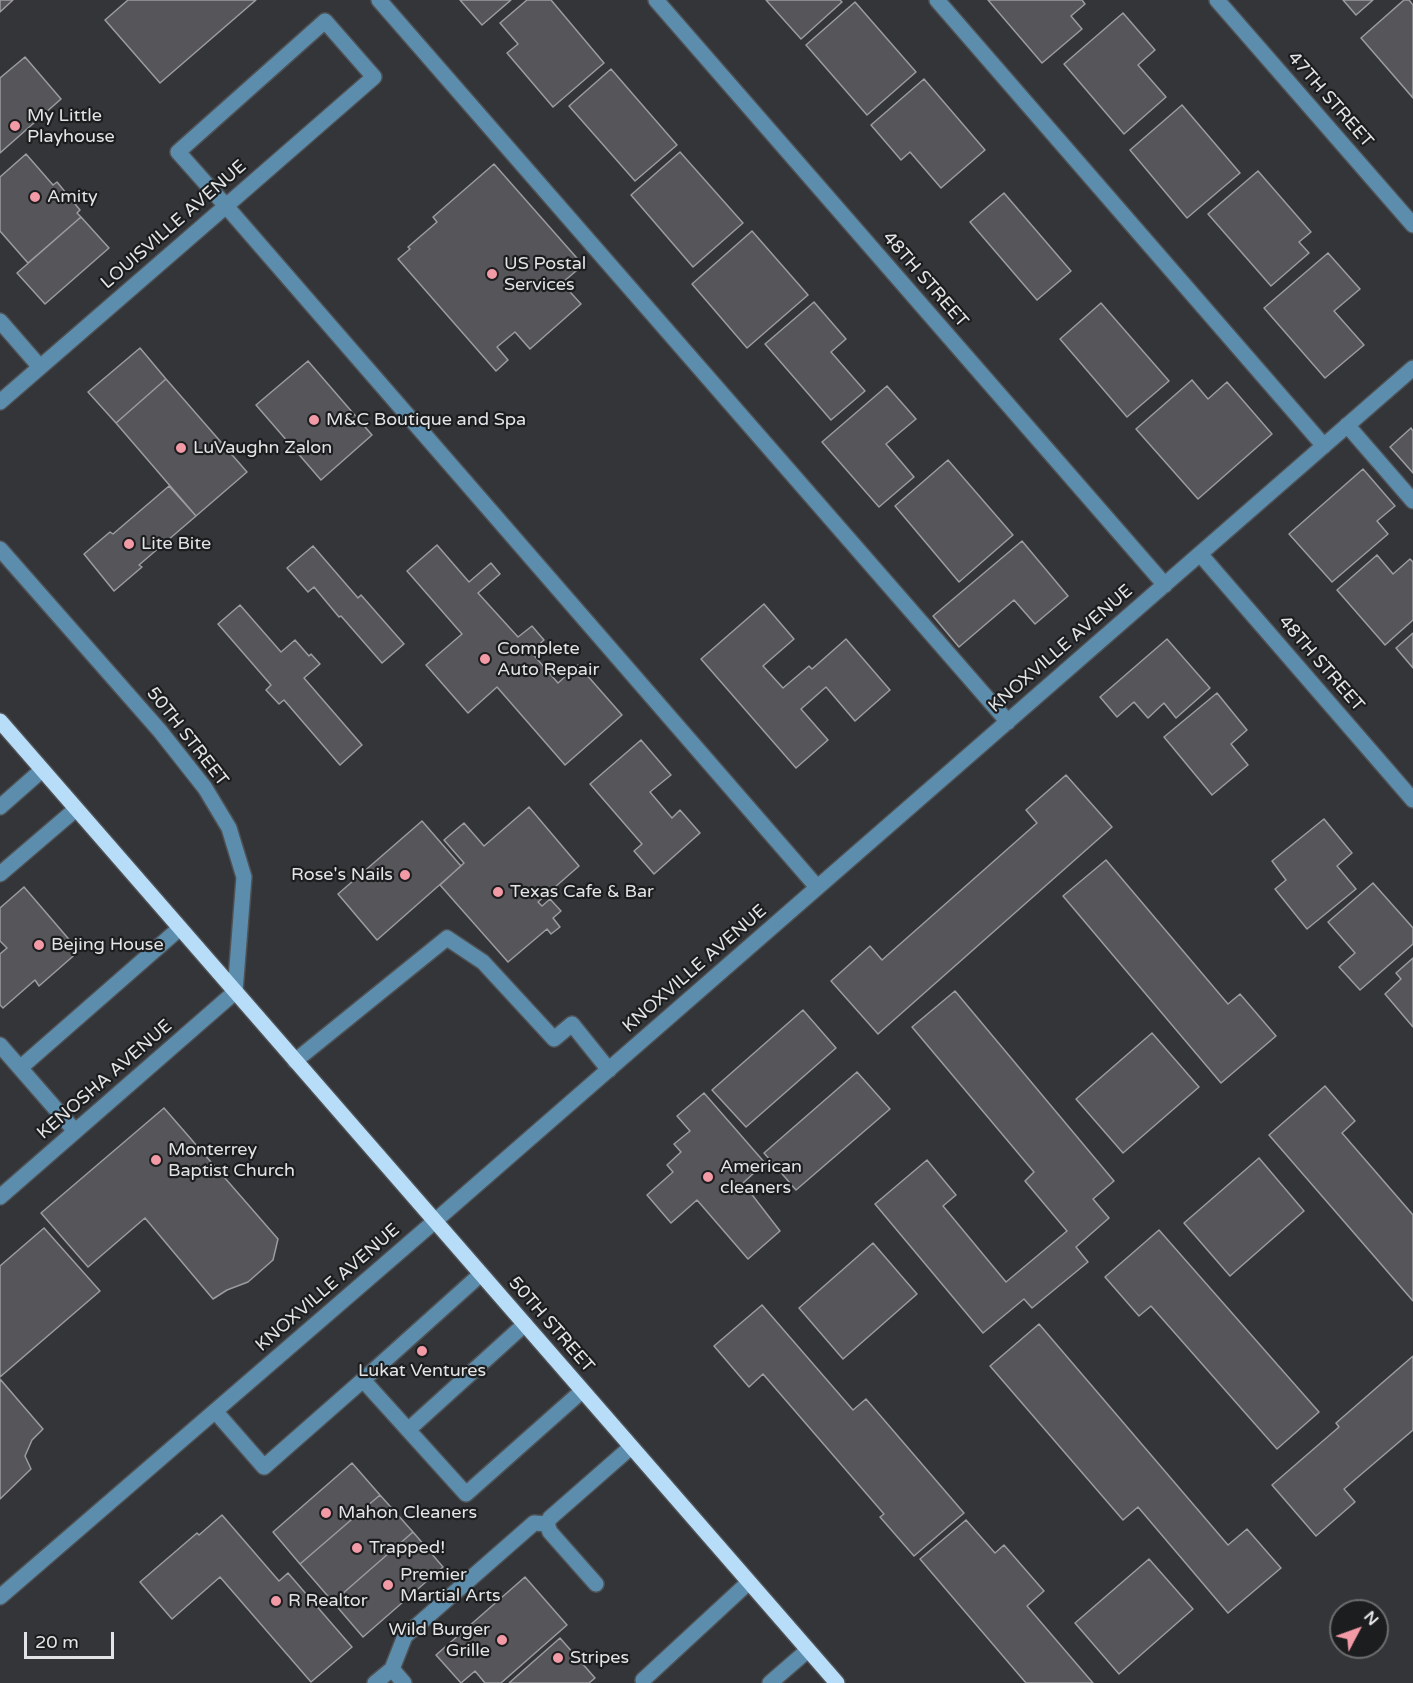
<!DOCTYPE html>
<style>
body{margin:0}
#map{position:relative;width:1413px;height:1683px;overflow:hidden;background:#333538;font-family:"Varela Round",sans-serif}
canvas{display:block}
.north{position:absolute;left:1329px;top:1599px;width:60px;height:60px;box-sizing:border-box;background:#1c1d1e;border:2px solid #6c6d6e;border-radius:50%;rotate:49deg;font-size:16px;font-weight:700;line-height:24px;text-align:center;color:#e3e4e6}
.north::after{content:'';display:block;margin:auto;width:21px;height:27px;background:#f39aa7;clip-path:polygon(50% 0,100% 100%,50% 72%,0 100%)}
.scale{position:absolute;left:24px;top:1632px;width:90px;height:27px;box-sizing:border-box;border:3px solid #e3e4e6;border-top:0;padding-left:8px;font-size:18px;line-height:21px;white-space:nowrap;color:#e3e4e6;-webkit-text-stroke:4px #1c1d1e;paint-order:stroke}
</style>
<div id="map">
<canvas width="1413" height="1683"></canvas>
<div class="north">N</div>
<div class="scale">20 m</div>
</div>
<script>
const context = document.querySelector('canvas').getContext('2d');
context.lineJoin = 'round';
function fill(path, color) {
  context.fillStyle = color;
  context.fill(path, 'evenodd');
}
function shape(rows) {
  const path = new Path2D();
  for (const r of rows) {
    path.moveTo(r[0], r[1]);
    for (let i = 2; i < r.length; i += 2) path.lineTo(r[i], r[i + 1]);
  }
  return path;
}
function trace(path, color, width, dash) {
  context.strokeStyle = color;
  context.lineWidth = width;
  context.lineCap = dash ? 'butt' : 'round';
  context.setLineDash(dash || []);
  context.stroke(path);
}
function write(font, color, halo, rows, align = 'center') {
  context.font = font + ' "Varela Round",sans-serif';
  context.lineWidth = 4.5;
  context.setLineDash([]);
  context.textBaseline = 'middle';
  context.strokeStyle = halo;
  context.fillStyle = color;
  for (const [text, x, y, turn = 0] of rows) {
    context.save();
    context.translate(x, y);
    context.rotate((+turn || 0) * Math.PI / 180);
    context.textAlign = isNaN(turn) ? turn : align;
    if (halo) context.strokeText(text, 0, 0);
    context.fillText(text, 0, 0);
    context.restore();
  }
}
const building = shape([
 [0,0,13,0,0,12,0,0],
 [128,0,256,0,160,83,105,20,128,0],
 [460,0,511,0,482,25,460,0],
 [527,0,551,0,604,63,553,107,507,53,518,44,500,23,527,0],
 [766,0,840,0,842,2,801,39,766,0],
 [988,0,1082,0,1085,4,1071,16,1082,29,1042,63,988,0],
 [1343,0,1373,0,1356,15,1343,0],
 [1404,0,1409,0,1413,5,1413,98,1361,38,1404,0],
 [855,2,916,72,867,115,806,45,855,2],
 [1123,13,1155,50,1138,65,1166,97,1124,134,1064,64,1123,13],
 [25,57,61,99,0,153,0,78,25,57],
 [611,69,677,145,635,181,569,106,611,69],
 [924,79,985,150,941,188,910,152,901,160,871,125,924,79],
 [1182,105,1240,173,1187,218,1130,150,1182,105],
 [680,152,743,223,693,267,631,195,680,152],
 [26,154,53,185,57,182,80,210,77,213,81,217,28,263,0,231,0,177,26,154],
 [494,164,583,265,562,283,581,304,530,349,515,332,497,347,508,360,496,371,398,259,410,249,408,247,437,222,433,217,494,164],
 [1258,171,1311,232,1299,242,1309,253,1271,286,1208,214,1258,171],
 [1004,193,1071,271,1037,300,970,222,1004,193],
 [81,217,109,248,45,304,17,273,81,217],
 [752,231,808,295,747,348,692,284,752,231],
 [1328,253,1360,289,1334,311,1364,345,1325,378,1264,308,1328,253],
 [814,302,846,339,831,352,865,391,831,420,765,344,814,302],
 [1101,303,1169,381,1127,417,1060,339,1101,303],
 [140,348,166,379,116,423,88,392,140,348],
 [308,361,372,435,321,480,256,405,308,361],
 [166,379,247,472,196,516,116,423,166,379],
 [1192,380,1208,399,1227,382,1272,434,1198,499,1136,429,1192,380],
 [887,386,916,419,886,444,914,477,879,507,822,442,887,386],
 [1411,428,1413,431,1413,473,1390,447,1411,428],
 [948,460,1013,535,959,582,895,506,948,460],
 [1363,469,1395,506,1377,521,1388,534,1332,582,1289,534,1363,469],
 [169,486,196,516,139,565,142,567,114,591,84,554,110,532,113,534,169,486],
 [1022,541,1068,596,1035,624,1014,600,959,647,933,616,1022,541],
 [437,545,469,582,491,563,500,574,478,593,518,637,532,626,544,640,531,652,558,683,578,665,622,715,565,765,497,687,468,713,426,665,462,634,407,571,437,545],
 [313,546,358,598,361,595,404,644,382,663,341,616,339,617,314,587,308,592,287,568,313,546],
 [1377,555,1393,574,1410,559,1413,562,1413,620,1385,645,1337,590,1377,555],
 [764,604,794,639,763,666,783,688,809,666,812,669,846,639,890,690,855,721,826,687,801,709,828,740,796,768,701,659,764,604],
 [240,605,281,652,295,640,309,656,311,654,320,664,304,678,362,745,340,765,284,700,279,704,266,690,271,685,218,624,240,605],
 [1413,633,1413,668,1396,648,1413,633],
 [1167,639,1210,688,1176,718,1164,703,1148,718,1134,702,1117,717,1100,697,1167,639],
 [1217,693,1247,730,1231,744,1248,765,1212,795,1164,737,1217,693],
 [641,740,671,775,650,792,672,818,680,810,700,833,654,874,634,851,642,844,590,784,641,740],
 [1066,775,1112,827,878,1034,831,981,870,946,882,960,1037,823,1026,810,1066,775],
 [529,807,579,866,538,902,542,906,550,899,561,911,553,918,560,927,551,934,547,929,508,962,440,885,464,863,444,840,464,823,484,846,529,807],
 [1324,819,1352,853,1337,866,1356,889,1307,929,1275,889,1286,880,1272,861,1324,819],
 [422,821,461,866,377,940,338,894,422,821],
 [1106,860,1228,1004,1240,994,1276,1036,1221,1083,1063,896,1106,860],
 [1373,883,1413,928,1413,944,1360,990,1339,967,1355,953,1328,922,1373,883],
 [24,887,79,951,39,986,35,980,3,1008,0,1005,0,954,7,948,0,941,0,908,24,887],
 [1413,958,1413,1027,1385,994,1401,979,1396,973,1413,958],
 [955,991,1114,1181,1093,1199,1109,1218,1076,1247,1088,1262,1032,1308,1024,1299,983,1333,875,1204,927,1160,956,1195,943,1206,1006,1282,1067,1231,1025,1181,1034,1172,912,1027,955,991],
 [803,1010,836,1048,746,1127,712,1090,803,1010],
 [1152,1033,1199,1087,1123,1153,1076,1099,1152,1033],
 [857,1072,890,1109,796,1190,764,1153,857,1072],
 [1325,1086,1355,1121,1342,1133,1413,1215,1413,1301,1269,1135,1325,1086],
 [704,1093,765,1163,743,1183,780,1231,748,1259,697,1200,671,1223,647,1195,673,1172,667,1165,681,1152,674,1144,690,1131,677,1116,704,1093],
 [164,1108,278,1239,273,1260,248,1282,227,1290,213,1299,145,1218,88,1267,41,1213,164,1108],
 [1259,1158,1304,1211,1230,1276,1184,1223,1259,1158],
 [44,1228,100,1291,0,1377,0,1266,44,1228],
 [1159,1230,1319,1412,1277,1449,1151,1306,1139,1316,1105,1277,1159,1230],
 [873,1243,917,1294,843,1359,799,1308,873,1243],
 [762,1305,853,1410,866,1399,964,1513,914,1556,880,1517,884,1514,763,1374,749,1387,714,1346,762,1305],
 [1039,1324,1228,1545,1247,1529,1281,1568,1228,1613,1138,1507,1123,1520,990,1366,1039,1324],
 [1413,1356,1413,1430,1344,1489,1355,1502,1316,1536,1272,1485,1339,1427,1336,1423,1413,1356],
 [0,1379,43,1429,32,1440,25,1456,31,1469,0,1499,0,1379],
 [352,1463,380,1495,300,1564,273,1532,352,1463],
 [380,1495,413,1532,333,1602,300,1564,380,1495],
 [222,1515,279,1581,288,1573,352,1647,311,1682,220,1577,172,1619,140,1582,197,1533,199,1535,222,1515],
 [966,1520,995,1553,1004,1545,1044,1591,1027,1606,1093,1683,1026,1683,920,1559,966,1520],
 [413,1532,443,1567,363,1637,333,1602,413,1532],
 [1149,1559,1193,1609,1119,1674,1075,1623,1149,1559],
 [525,1577,567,1625,501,1683,485,1683,475,1671,461,1683,436,1655,525,1577],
 [560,1638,595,1678,589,1683,509,1683,560,1638]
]);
const minor = shape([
 [379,0,1008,722],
 [656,0,1165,585],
 [937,0,1324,446],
 [1217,0,1413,225],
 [0,321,40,367],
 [0,402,226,206,374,77,325,21,178,152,226,206,817,887],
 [1347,425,1413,501],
 [0,549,160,731,205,788,229,828,244,877,235,992,0,1197],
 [1200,554,1413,800],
 [0,807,42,770],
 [0,874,76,809],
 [0,1045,75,1131],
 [295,1061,447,938,483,962,554,1039,572,1024,609,1070],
 [20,1068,180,928],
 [363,1380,481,1274],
 [215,1411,264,1467,363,1380,466,1494,582,1391],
 [408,1430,525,1324],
 [596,1584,550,1532,547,1524,550,1518,631,1447],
 [0,1597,435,1221,1413,368],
 [392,1669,404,1683],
 [643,1680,749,1582],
 [375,1683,392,1669,405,1636,534,1523,547,1524],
 [770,1683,808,1650]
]);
const major = shape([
 [0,721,837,1683]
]);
const markers = [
 [15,126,6,"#f39aa7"],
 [35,197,6,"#f39aa7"],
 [492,274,6,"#f39aa7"],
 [314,420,6,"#f39aa7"],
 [181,448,6,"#f39aa7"],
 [129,544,6,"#f39aa7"],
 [485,659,6,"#f39aa7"],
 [405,875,6,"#f39aa7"],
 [498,892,6,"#f39aa7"],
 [39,945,6,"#f39aa7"],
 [156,1160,6,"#f39aa7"],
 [708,1177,6,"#f39aa7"],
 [422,1351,6,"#f39aa7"],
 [326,1513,6,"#f39aa7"],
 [357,1548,6,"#f39aa7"],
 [388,1585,6,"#f39aa7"],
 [276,1601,6,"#f39aa7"],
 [502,1640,6,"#f39aa7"],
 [558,1658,6,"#f39aa7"]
];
const streetNames = [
 ["47TH STREET",1330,100,49],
 ["LOUISVILLE AVENUE",174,225,-41],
 ["48TH STREET",925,280,49],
 ["KNOXVILLE AVENUE",1061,649,-41],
 ["48TH STREET",1321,664,49],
 ["50TH STREET",187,737,52],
 ["KNOXVILLE AVENUE",695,969,-41],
 ["KENOSHA AVENUE",105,1080,-41],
 ["KNOXVILLE AVENUE",328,1288,-41],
 ["50TH STREET",551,1325,49]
];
const poiNames = [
 ["My Little",27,116],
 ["Playhouse",27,137],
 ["Amity",47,197],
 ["US Postal",504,264],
 ["Services",504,285],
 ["M&C Boutique and Spa",326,420],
 ["LuVaughn Zalon",193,448],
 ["Lite Bite",141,544],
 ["Complete",497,649],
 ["Auto Repair",497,670],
 ["Rose's Nails",393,875,"right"],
 ["Texas Cafe & Bar",510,892],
 ["Bejing House",51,945],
 ["Monterrey",168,1150],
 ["Baptist Church",168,1171],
 ["American",720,1167],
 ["cleaners",720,1188],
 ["Lukat Ventures",422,1371,"center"],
 ["Mahon Cleaners",338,1513],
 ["Trapped!",369,1548],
 ["Premier",400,1575],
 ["Martial Arts",400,1596],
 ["R Realtor",288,1601],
 ["Wild Burger",490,1630,"right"],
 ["Grille",490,1651,"right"],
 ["Stripes",570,1658]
];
fill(building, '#56565a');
trace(building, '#9b9ca0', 1.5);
trace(minor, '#4f5154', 18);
trace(major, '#4f5154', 18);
trace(minor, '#5c8dad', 15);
trace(major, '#b7ddf8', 15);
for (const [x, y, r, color] of markers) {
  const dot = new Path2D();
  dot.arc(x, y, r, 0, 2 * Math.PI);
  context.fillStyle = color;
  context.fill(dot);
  trace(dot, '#1c1d1e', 2);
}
write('18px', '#e3e4e6', '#1c1d1e', streetNames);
write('18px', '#e3e4e6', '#1c1d1e', poiNames, 'left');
</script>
